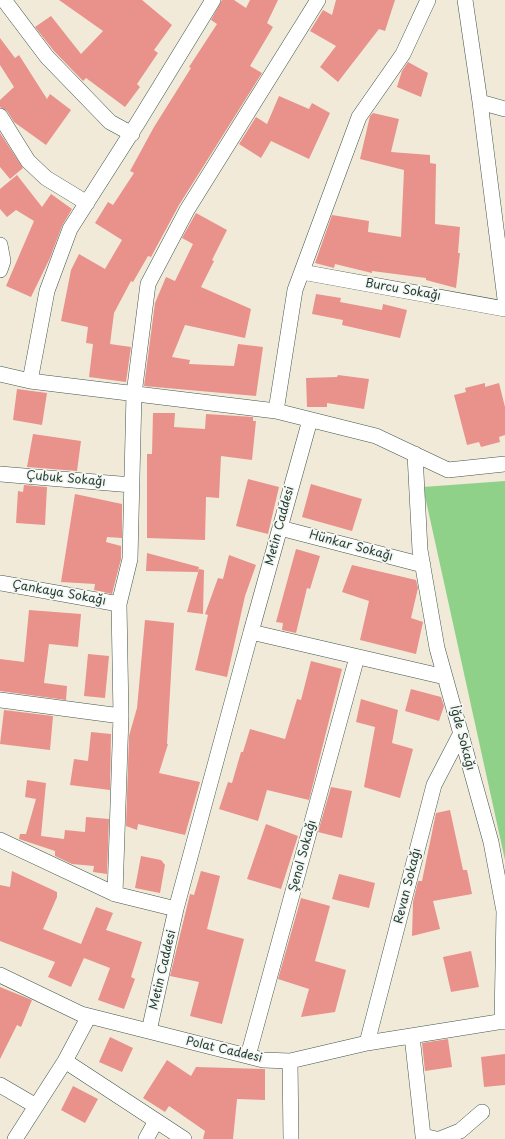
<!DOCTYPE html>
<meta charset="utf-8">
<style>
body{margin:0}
canvas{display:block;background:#f2ead8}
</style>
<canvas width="505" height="1139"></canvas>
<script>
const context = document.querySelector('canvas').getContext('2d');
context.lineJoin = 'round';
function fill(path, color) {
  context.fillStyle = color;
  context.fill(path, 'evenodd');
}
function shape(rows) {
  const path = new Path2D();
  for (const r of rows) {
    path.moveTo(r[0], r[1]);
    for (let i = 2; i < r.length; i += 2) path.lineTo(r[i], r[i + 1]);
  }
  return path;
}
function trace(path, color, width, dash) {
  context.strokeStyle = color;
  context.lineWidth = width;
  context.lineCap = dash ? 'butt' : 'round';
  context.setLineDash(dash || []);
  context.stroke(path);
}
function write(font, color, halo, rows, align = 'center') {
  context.font = font + ' "Playpen Sans",sans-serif';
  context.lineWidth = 3.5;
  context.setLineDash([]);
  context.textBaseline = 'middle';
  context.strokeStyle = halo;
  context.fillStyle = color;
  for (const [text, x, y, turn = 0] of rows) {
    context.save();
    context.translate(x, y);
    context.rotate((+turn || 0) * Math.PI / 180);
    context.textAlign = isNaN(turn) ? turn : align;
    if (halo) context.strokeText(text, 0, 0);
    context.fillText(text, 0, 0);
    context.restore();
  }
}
const green = shape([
 [505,481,505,860,423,487]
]);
const building = shape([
 [59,0,142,0,172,25,154,50,158,53,137,84,140,87,125,107,86,78,83,81,54,51,35,27,51,16,81,54,103,31],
 [222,0,234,0,246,8,250,0,278,0,267,23,273,27,250,66,262,73,179,205,151,257,148,256,133,282,131,281,114,313,110,344,131,347,126,382,89,377,93,344,86,343,88,327,61,321,71,270,79,254,105,269,122,240,95,223,108,202,113,205,134,173,130,171,154,127,191,68,189,67,217,24,211,20],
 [336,0,395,0,385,31,379,29,338,82,320,67,336,46,310,31,323,10,332,15],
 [0,38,15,58,19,55,47,99,50,94,71,110,46,145,14,122,7,111,0,107,0,100,14,87,0,65],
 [408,62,428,73,421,97,397,87,402,71],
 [279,96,309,109,312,103,330,113,309,159,271,141,261,158,239,144,256,117,267,124],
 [373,113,399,119,391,152,430,155,430,163,436,164,435,224,460,227,458,253,460,253,456,288,426,280,426,278,372,271,372,273,335,264,334,268,315,263,332,215,369,221,368,232,401,237,404,170,360,159,370,116],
 [0,133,23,168,10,179,0,167],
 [17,175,42,207,51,194,72,209,62,226,50,258,31,297,6,286,34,221,16,210,7,217,0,209,0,189],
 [196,213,227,230,212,260,214,261,201,287,251,309,245,338,185,325,172,357,190,360,189,364,234,366,238,344,263,347,256,396,144,386,155,303,166,277,175,281,193,244,182,238],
 [316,294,341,298,340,302,382,310,383,304,407,310,400,338,342,325,343,320,312,314],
 [338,375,369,379,364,409,327,403,327,407,307,407,306,378,337,377],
 [485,383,485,387,499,383,505,407,505,435,499,437,500,442,481,447,479,442,467,445,454,395,466,392,465,388],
 [17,389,47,393,42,425,13,420],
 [153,413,175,413,174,427,205,429,206,414,253,417,253,421,256,421,252,460,221,456,219,498,206,497,205,540,147,538,147,454,152,454],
 [33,434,81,441,77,471,27,467],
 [248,479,279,487,268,534,236,526],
 [311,484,362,499,352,531,302,517],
 [24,485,47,487,45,525,16,523,18,491,23,492],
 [75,494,122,504,122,538,107,537,106,542,121,546,121,559,112,594,94,590,95,584,61,582],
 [296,549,320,556,310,589,307,588,296,633,282,630,283,623,276,622],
 [147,553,199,567,198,572,146,571],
 [229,555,256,565,245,596,227,677,195,670,208,615,205,614,218,578,223,579],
 [352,565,416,580,418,588,411,618,423,622,416,654,360,640,369,601,342,592],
 [199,569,204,570,203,614,187,612],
 [29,610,81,614,78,647,49,644,44,683,67,686,66,700,0,691,0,659,24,662],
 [145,620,174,623,167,744,168,744,159,773,200,782,185,835,138,824,137,830,126,826,129,736,137,708],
 [88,654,109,656,105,698,84,696],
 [311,661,342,669,309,800,267,790,258,821,219,809,228,782,232,783,241,752,243,752,250,729,285,739,297,699,301,700],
 [411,689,441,697,444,706,439,721,405,711],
 [361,699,398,710,392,743,413,749,400,798,364,787,375,727,356,722],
 [4,710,53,716,50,750,0,744],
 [91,732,111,734,110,790,70,785,74,759,88,761],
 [27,780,46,783,41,836,64,839,65,830,85,832,86,817,109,819,107,874,93,872,94,866,72,864,55,856,55,851,19,839,20,834,26,834,36,799,25,797],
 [331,787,352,791,342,838,318,832],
 [450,810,463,870,467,870,472,894,433,901,440,929,412,936,413,902,418,881,422,881,436,813],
 [266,824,298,836,281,889,247,879],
 [141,856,161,860,165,865,160,893,135,888],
 [12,871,57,892,57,897,43,929,81,944,96,907,113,913,106,930,142,942,131,977,135,979,124,1009,98,1000,110,968,84,958,71,987,48,977,55,962,0,941,0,885,10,887],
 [201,871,220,876,207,929,244,939,222,1024,190,1016,199,982,170,976,190,894,194,895],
 [339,874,375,883,369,908,332,899],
 [301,898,330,906,315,961,346,970,335,1012,301,1017,309,989,278,979],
 [471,951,479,987,451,992,443,957],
 [0,987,32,1000,21,1027,17,1025,0,1059],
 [110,1037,133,1048,122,1072,99,1062],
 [448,1039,452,1067,425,1071,422,1043],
 [505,1054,505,1085,484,1087,481,1057],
 [167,1060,191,1076,196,1067,265,1069,265,1100,237,1099,233,1139,203,1139,205,1131,169,1106,165,1112,143,1098],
 [73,1086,98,1099,85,1123,61,1110]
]);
const street = shape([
 [4,0,47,57,110,122,132,134],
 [213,0,137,124,70,229,47,291,30,381,276,411],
 [318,0,187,210,148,284,134,394,130,559,119,604,121,716,115,894,176,909,251,632,445,677],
 [428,0,403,54,359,117,295,290,276,411,376,436,448,470,505,464],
 [465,0,480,102],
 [505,109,480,102,505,299],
 [0,116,28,161,46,178,87,203],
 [0,245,3,261,0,270],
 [302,272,505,309],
 [0,374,30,381],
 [415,454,420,550,437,648,491,842,504,911,502,1022],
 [0,474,132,485],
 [280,528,423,565],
 [0,583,119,604],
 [251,632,310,420],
 [0,700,121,716],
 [0,840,115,894],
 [0,975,81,1014,263,1060,290,1061,367,1043,505,1021],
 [89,1016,65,1061,184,1139],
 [149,1031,176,909],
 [412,1036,423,1136,436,1139],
 [367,1043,434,785,461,733],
 [248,1056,357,657],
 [290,1061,291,1139],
 [0,1085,36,1106],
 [15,1139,65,1061],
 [146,1139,156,1121],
 [440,1139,460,1131,482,1112]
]);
const streetNames = [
 ["Burcu Sokağı",403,290,10],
 ["Çubuk Sokağı",66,479,5],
 ["Metin Caddesi",280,526,-75],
 ["Hünkar Sokağı",351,546,15],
 ["Çankaya Sokağı",59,593,10],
 ["İğde Sokağı",462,738,75],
 ["Şenol Sokağı",303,856,-75],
 ["Revan Sokağı",408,886,-76],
 ["Metin Caddesi",163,970,-77],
 ["Polat Caddesi",224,1050,13]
];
fill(green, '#8fd189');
fill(building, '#e8928b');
trace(street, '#3f574d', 16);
trace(street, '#fff', 15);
write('12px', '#1f3d34', '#f6f6f2', streetNames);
</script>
